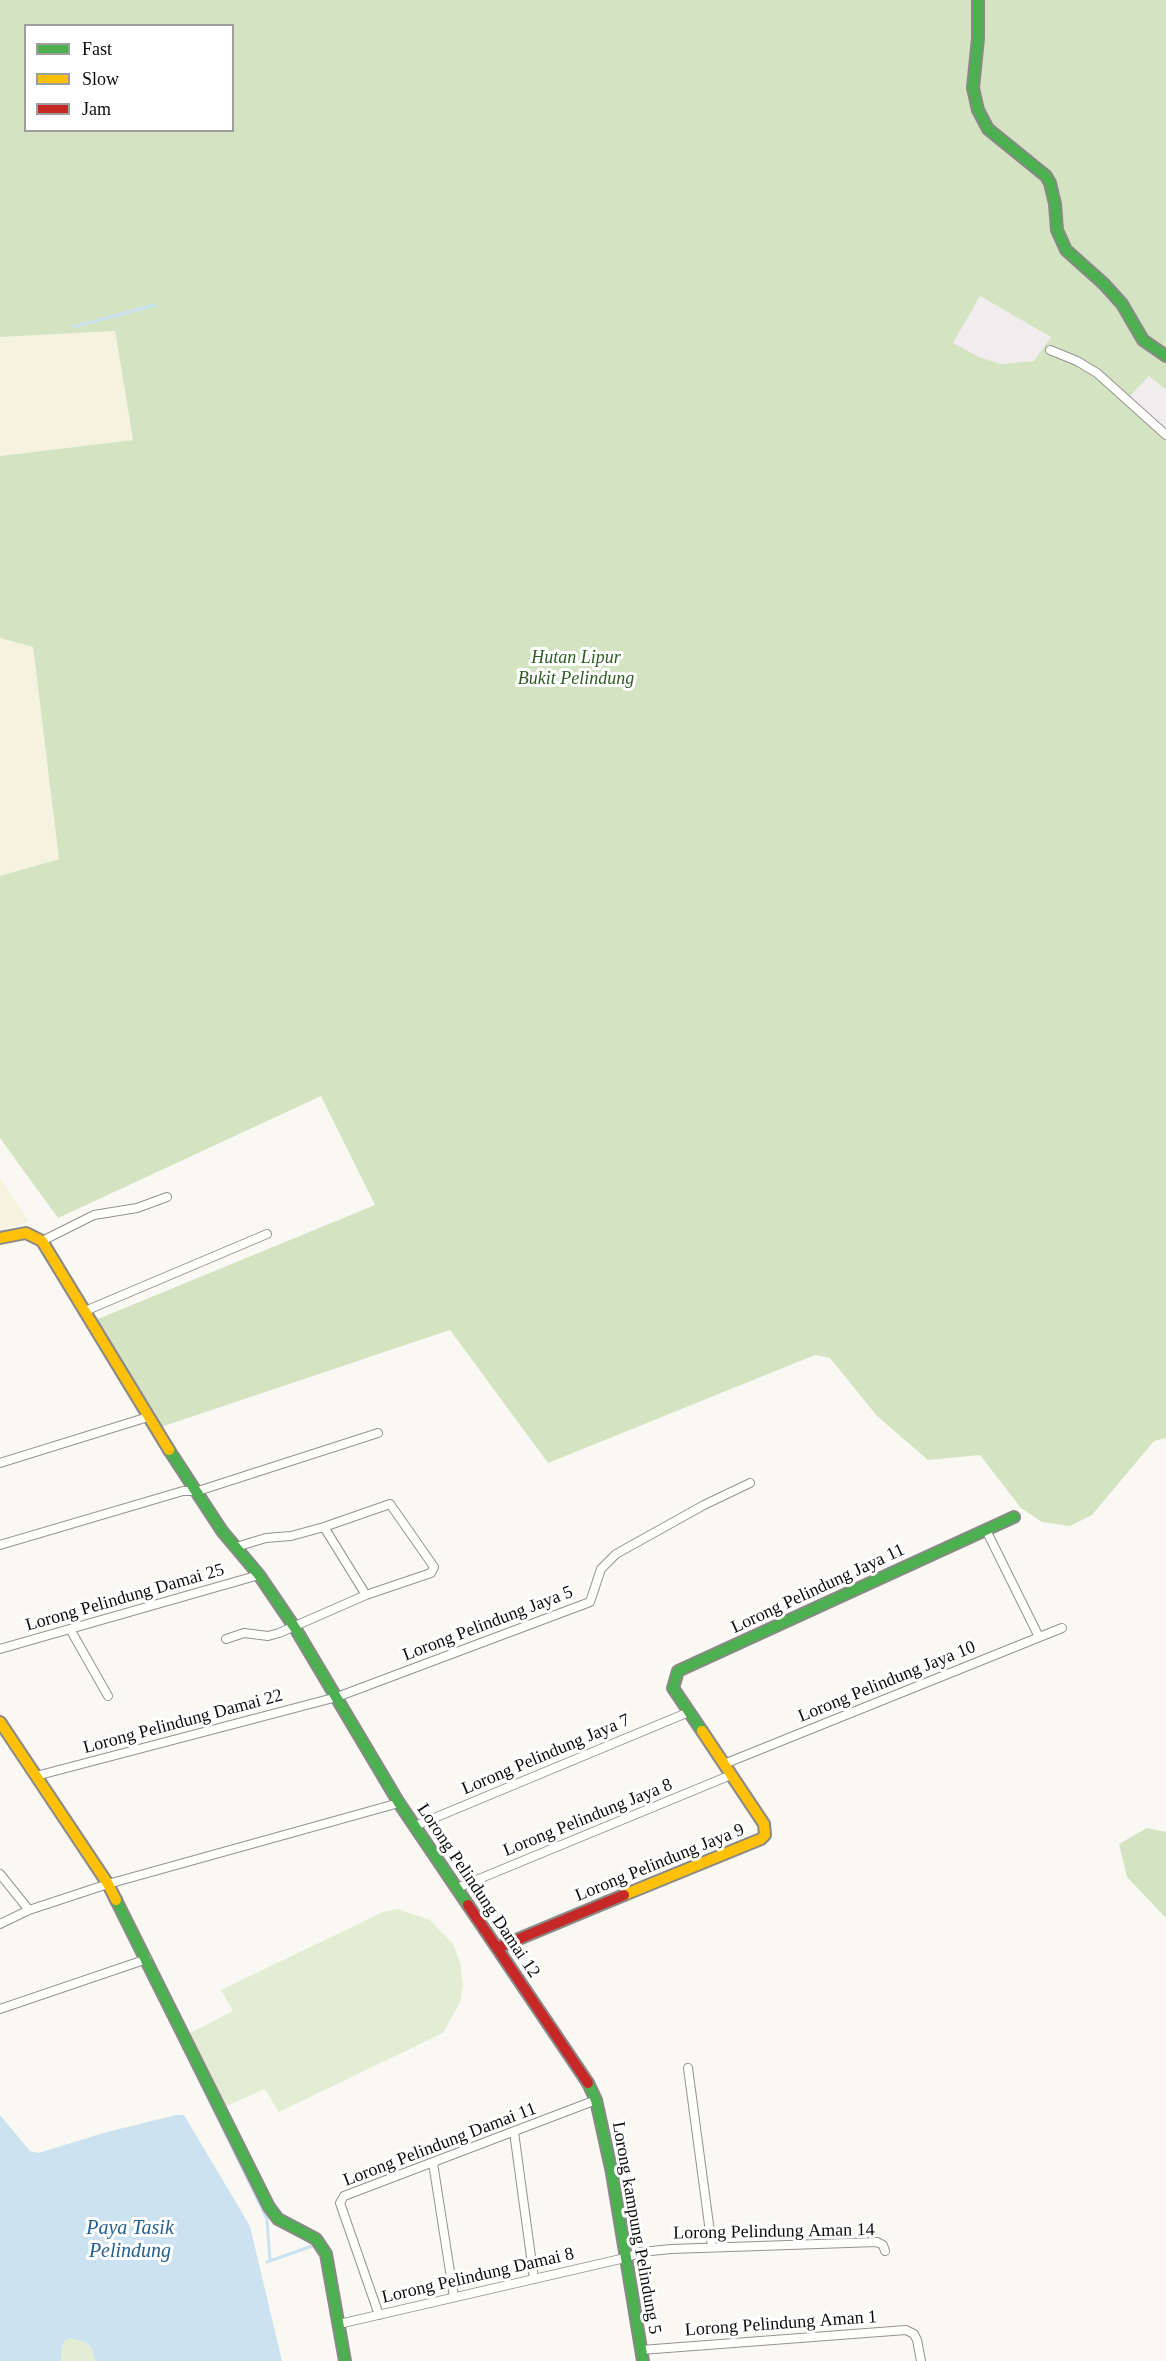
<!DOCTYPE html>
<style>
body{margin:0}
#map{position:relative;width:1166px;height:2361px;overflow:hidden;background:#faf8f2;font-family:Georgia,serif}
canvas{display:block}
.legend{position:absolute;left:24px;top:24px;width:210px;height:108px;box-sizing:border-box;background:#fff;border:2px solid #9e9e9e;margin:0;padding:8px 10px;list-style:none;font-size:18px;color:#0d0d0d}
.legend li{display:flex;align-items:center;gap:12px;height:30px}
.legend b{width:30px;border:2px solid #9e9e9e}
</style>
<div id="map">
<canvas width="1166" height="2361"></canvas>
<ul class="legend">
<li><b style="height:8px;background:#4caf50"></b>Fast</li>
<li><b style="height:8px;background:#ffc107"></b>Slow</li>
<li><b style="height:8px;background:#c62828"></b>Jam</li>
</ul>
</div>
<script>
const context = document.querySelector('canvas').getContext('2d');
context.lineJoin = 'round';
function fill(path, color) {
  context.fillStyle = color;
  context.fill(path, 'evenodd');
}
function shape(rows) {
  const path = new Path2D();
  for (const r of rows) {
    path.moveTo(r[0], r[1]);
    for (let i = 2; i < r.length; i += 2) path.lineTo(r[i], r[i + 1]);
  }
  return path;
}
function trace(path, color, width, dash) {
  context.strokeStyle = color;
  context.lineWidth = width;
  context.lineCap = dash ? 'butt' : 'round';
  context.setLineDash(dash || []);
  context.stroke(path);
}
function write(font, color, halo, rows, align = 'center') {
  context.font = font + ' Georgia,serif';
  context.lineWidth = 6;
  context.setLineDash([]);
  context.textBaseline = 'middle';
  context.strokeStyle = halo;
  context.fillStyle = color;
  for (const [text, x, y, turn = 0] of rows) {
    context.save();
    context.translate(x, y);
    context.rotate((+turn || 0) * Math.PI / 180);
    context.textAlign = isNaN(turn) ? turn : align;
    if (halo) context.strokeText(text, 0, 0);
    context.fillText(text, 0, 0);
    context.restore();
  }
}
const industrial = shape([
 [980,296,1051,337,1034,361,1001,364,979,357,953,343],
 [1149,376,1166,390,1166,430,1130,396]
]);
const farmland = shape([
 [115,331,133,440,0,456,0,337],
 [0,638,33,647,59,859,0,876],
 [0,1178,29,1222,0,1230]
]);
const green = shape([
 [398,1909,430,1920,453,1944,460,1962,463,1985,460,2002,443,2033,279,2112,265,2089,224,2107,186,2035,233,2011,221,1990,383,1912],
 [69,2338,85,2342,91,2347,95,2361,61,2361,62,2347,65,2340]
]);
const forest = shape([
 [0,0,1166,0,1166,390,1149,376,1130,396,1166,430,1166,1438,1154,1441,1092,1515,1070,1526,1042,1522,1021,1508,980,1455,928,1460,877,1416,830,1358,815,1355,548,1463,450,1330,158,1428,93,1321,375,1205,321,1096,58,1218,0,1138,0,876,59,859,33,647,0,638,0,456,133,440,115,331,0,337],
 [26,26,232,26,232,130,26,130],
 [980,296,1051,337,1034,361,1001,364,979,357,953,343],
 [1147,1828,1166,1832,1166,1918,1127,1877,1119,1844]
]);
const water = shape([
 [0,2115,30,2151,39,2153,103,2133,176,2115,184,2115,250,2226,282,2361,95,2361,91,2347,85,2342,69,2338,65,2340,62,2347,61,2361,0,2361]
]);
const stream = shape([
 [73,327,155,305],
 [181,2042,267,2219,270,2261],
 [267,2262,312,2246]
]);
const street = shape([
 [1050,350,1077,361,1097,373,1166,435],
 [42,1241,94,1215,137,1208,167,1197],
 [85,1311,267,1234],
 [0,1463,148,1417],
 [324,1527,366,1595],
 [986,1530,1039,1637],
 [0,1545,183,1491,198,1491,378,1433],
 [70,1629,108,1696],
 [226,1639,244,1633,268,1636,279,1633,366,1595,431,1573,434,1567,390,1504,324,1527,291,1536,266,1538,236,1547],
 [0,1649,259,1575],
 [724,1764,1062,1628],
 [36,1776,337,1697,590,1602,601,1569,616,1554,704,1505,750,1483],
 [415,1826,689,1712],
 [0,1874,29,1910],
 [457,1888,731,1775],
 [0,1924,29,1910,108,1884,399,1803],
 [0,2009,147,1959],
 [688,2068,712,2247],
 [514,2132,534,2279],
 [433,2163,454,2297],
 [379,2315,340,2203,344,2196,596,2100],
 [339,2324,625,2258,641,2252,671,2249,877,2242,883,2245,885,2251],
 [641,2350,906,2330,914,2334,917,2340,921,2361]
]);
const fast = shape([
 [978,0,978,38,973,88,978,110,988,129,1046,176,1050,183,1055,204,1057,230,1066,250,1104,284,1122,304,1143,340,1166,356],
 [169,1450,222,1531,259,1575,295,1628,399,1803,468,1905],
 [702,1731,673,1688,678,1671,1014,1517],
 [116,1900,269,2207,278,2219,316,2239,326,2254,345,2361],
 [588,2083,596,2100,612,2173,643,2361]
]);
const slow = shape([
 [0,1238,26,1233,42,1241,169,1450],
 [0,1722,108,1884,116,1900],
 [624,1895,761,1839,765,1835,764,1824,702,1731]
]);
const jam = shape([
 [468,1905,588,2083],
 [497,1948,624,1895]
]);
const parkNames = [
 ["Hutan Lipur",576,658],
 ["Bukit Pelindung",576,679]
];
const streetNames = [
 ["Lorong Pelindung Jaya 11",818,1589,-25],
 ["Lorong Pelindung Damai 25",125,1598,-16],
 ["Lorong Pelindung Jaya 5",488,1624,-21],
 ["Lorong Pelindung Jaya 10",887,1682,-22],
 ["Lorong Pelindung Damai 22",183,1722,-15],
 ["Lorong Pelindung Jaya 7",546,1755,-23],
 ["Lorong Pelindung Jaya 8",588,1818,-22],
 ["Lorong Pelindung Jaya 9",660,1863,-22],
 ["Lorong Pelindung Damai 12",478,1891,56],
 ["Lorong Pelindung Damai 11",440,2145,-21],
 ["Lorong kampung Pelindung 5",636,2228,80],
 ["Lorong Pelindung Aman 14",774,2232,-1],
 ["Lorong Pelindung Damai 8",478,2276,-13],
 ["Lorong Pelindung Aman 1",781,2324,-4]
];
const waterNames = [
 ["Paya Tasik",130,2229],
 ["Pelindung",130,2252]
];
fill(industrial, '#f1ecee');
fill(farmland, '#f5f3e0');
fill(green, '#e3edd4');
fill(forest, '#d4e4c3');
fill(water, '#cce2f0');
trace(stream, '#cce2f0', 3);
trace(street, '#949390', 10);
trace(fast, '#8a8987', 14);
trace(slow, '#8a8987', 14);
trace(jam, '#8a8987', 14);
trace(street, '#fefefd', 8);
trace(fast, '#4caf50', 10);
trace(slow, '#ffc107', 10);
trace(jam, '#c62828', 10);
write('italic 18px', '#2f5d24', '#fff', parkNames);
write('18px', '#0d0d0d', '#fff', streetNames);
write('italic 20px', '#235f91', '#fff', waterNames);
</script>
